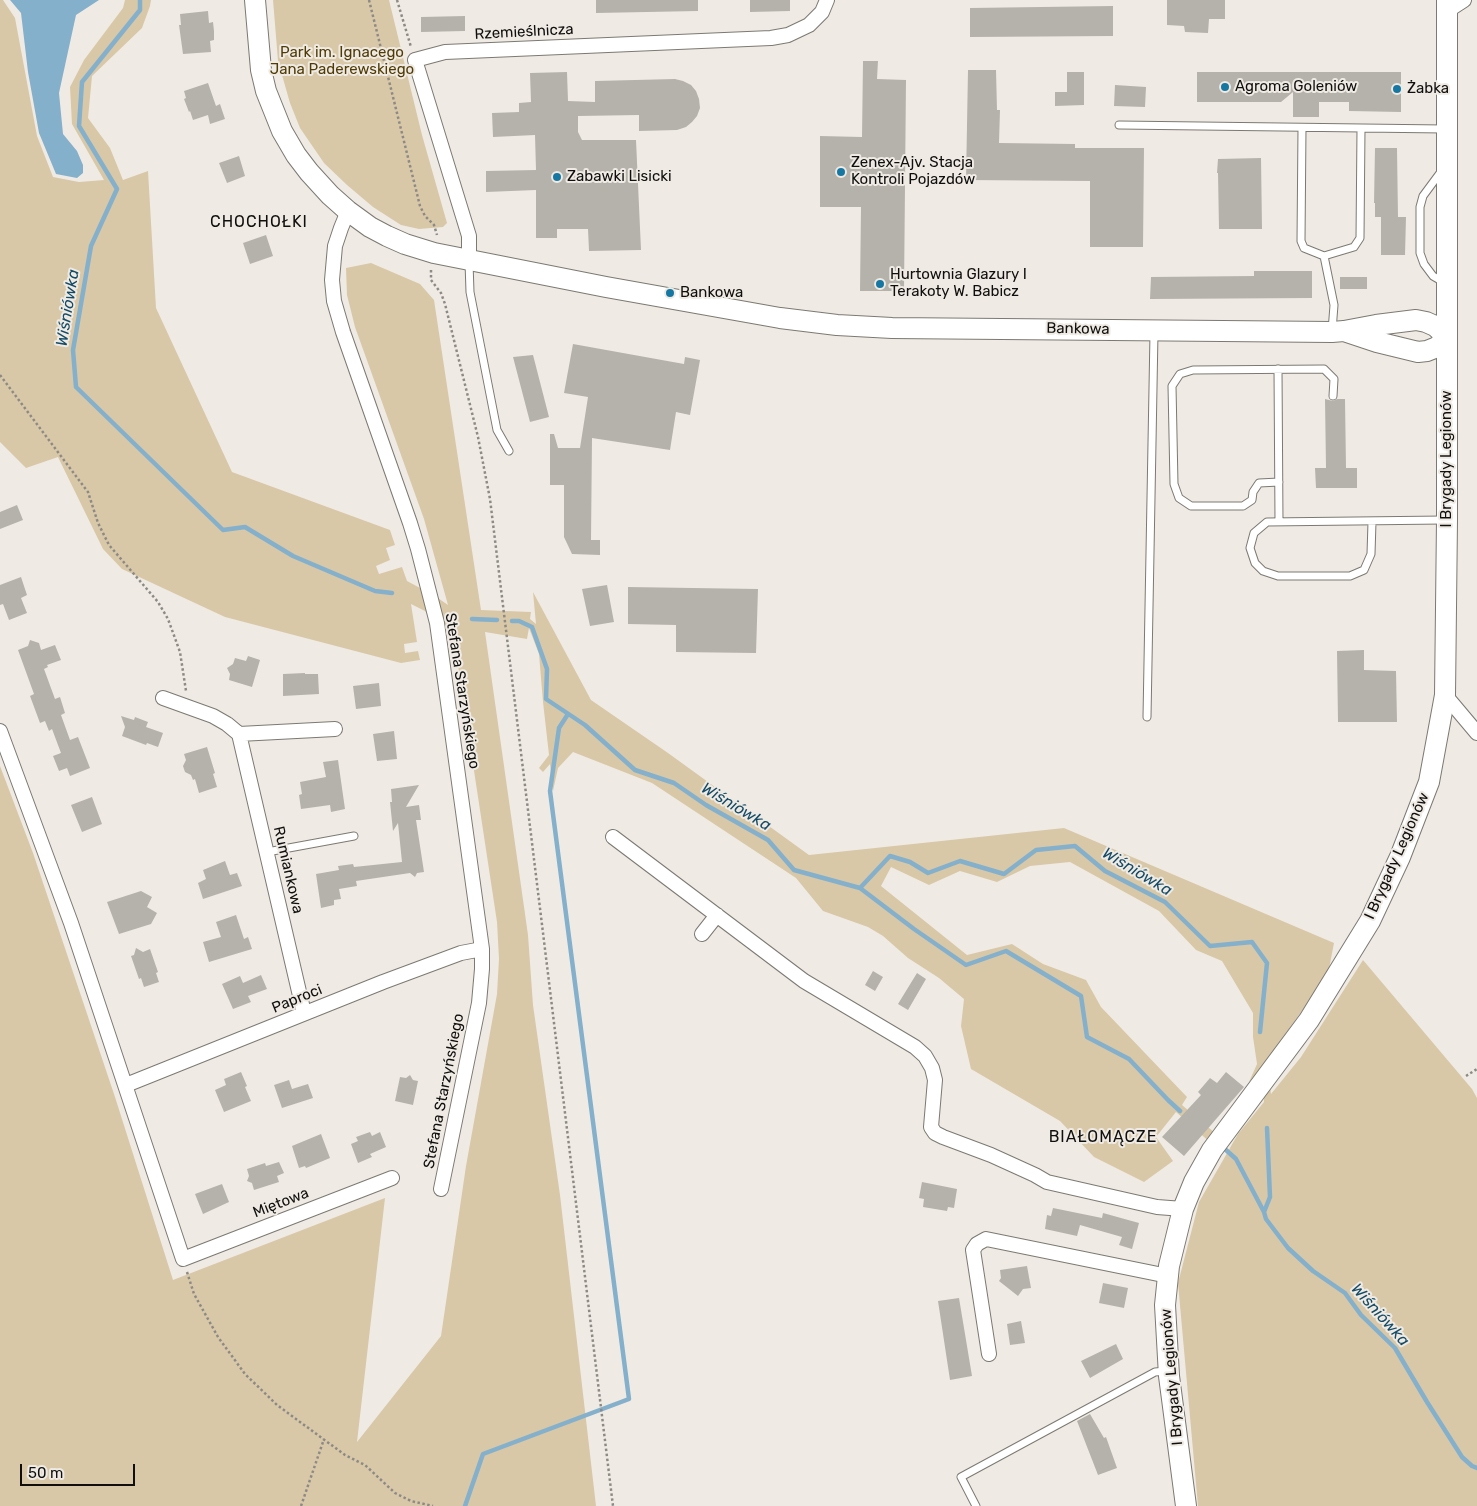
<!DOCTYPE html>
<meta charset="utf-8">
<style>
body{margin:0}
#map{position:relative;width:1477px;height:1506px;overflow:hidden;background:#efebe4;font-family:Rubik,sans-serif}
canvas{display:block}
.scale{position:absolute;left:20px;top:1464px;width:115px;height:22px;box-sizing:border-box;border:2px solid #100f0d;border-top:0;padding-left:6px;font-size:15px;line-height:18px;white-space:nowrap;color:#100f0d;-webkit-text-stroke:4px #efebe4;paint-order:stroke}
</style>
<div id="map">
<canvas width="1477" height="1506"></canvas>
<div class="scale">50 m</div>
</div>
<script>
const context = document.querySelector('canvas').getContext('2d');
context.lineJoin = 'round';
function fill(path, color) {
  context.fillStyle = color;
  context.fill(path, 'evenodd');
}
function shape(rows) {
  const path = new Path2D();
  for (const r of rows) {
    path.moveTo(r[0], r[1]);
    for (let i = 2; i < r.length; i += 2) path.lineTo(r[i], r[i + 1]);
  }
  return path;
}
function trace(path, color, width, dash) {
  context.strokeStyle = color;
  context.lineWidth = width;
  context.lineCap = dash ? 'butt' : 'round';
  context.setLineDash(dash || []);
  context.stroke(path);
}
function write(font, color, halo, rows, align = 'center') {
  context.font = font + ' Rubik,sans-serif';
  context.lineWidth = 4;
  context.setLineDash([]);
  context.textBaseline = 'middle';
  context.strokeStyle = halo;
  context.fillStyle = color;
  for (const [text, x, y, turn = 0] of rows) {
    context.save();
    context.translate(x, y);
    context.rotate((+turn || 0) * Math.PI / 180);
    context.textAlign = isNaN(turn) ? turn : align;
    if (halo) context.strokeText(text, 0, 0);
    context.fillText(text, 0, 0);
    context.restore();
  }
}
const green = shape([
 [0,0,3,0,15,18,37,136,53,177,79,182,104,180,72,124,70,87,84,60,123,8,125,0,151,0,150,6,142,28,92,76,88,118,110,148,123,180,148,171,156,308,232,472,390,530,395,545,386,548,390,560,376,566,379,574,402,567,407,581,435,596,448,605,424,519,355,327,347,295,346,268,371,263,420,284,434,300,481,610,531,612,530,619,536,624,533,592,591,700,668,753,809,855,1064,828,1334,943,1328,974,1267,1060,1271,1094,1301,1057,1363,960,1472,1089,1477,1098,1477,1506,1198,1506,1178,1283,1199,1202,1238,1134,1264,1102,1261,1068,1249,1082,1257,1064,1253,1037,1253,1013,1222,961,1196,950,1159,911,1070,862,1030,866,997,882,960,871,929,885,891,867,881,886,967,955,1012,944,1043,964,1086,980,1101,1007,1187,1097,1182,1105,1228,1144,1222,1153,1176,1112,1156,1137,1173,1161,1144,1182,1094,1157,1060,1121,971,1069,961,1026,964,999,939,978,908,958,883,936,868,927,823,911,796,878,652,783,573,752,558,768,553,791,550,764,543,772,539,768,549,755,543,702,539,654,529,628,527,639,485,632,528,935,533,1005,560,1195,596,1506,0,1506,0,766,33,853,115,1097,173,1280,385,1198,357,1442,441,1336,466,1166,497,994,499,959,497,922,452,626,437,623,425,611,411,604,417,642,404,644,405,653,418,651,420,660,401,663,225,617,122,569,103,549,58,457,26,468,0,442],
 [273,0,389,0,422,135,447,223,443,227,419,229,401,225,373,207,347,185,324,163,300,128,290,103,278,61]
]);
const water = shape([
 [10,0,99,0,76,15,59,93,63,134,77,151,83,165,83,173,77,178,56,174,39,133,28,72,21,13]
]);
const stream = shape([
 [140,0,140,10,82,82,79,126,117,189,91,246,73,350,76,387,223,530,245,527,293,556,375,591,392,593],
 [472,619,497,620],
 [512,621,519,621,532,627,547,669,546,699,585,725,635,770,674,783,706,805,768,840,794,870,860,888,890,856,910,862,928,873,960,861,1004,874,1036,850,1075,846,1105,871,1165,902,1210,946,1252,942,1267,963,1260,1032],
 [860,888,914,929,966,965,1006,951,1081,996,1087,1037,1129,1059,1168,1100,1180,1111],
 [1267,1128,1270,1197,1264,1212,1266,1219,1288,1248,1313,1271,1345,1293,1361,1315,1395,1348,1427,1402,1462,1457,1472,1466,1477,1468],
 [1226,1150,1236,1159,1264,1212],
 [465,1506,483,1454,629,1399,550,791,559,728,568,714]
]);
const building = shape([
 [596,0,698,0,698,11,596,13],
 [750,0,790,0,790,11,750,12],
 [1167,0,1225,0,1225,19,1209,19,1208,33,1185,32,1184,26,1167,25],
 [1113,6,1113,36,970,37,970,8],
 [208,11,209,23,213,22,214,31,214,40,210,41,211,52,183,54,179,25,181,25,180,14],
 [465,16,465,31,421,32,421,17],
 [863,61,878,61,877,79,906,80,904,291,860,291,861,207,820,207,820,136,862,137],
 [968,70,996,70,997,110,1000,110,999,143,1075,144,1075,148,1144,148,1143,247,1090,247,1090,181,966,180],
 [567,72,568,101,595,102,595,81,675,79,683,81,691,85,696,91,699,99,700,108,697,116,692,122,686,127,677,130,639,131,639,115,578,116,578,132,582,140,636,140,641,250,589,251,588,229,557,229,557,238,536,238,536,190,486,192,486,171,536,170,535,135,493,137,492,113,519,112,519,103,531,102,530,73],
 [1067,72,1084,72,1084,105,1055,106,1055,92,1067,92],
 [1197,72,1401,72,1401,112,1349,111,1349,102,1319,102,1319,117,1293,117,1293,92,1281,102,1197,102],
 [208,83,216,106,220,104,225,119,210,124,208,115,193,120,190,111,189,112,184,99,186,98,184,91],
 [1115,85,1146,87,1145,107,1114,106],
 [1375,148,1397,148,1398,217,1406,217,1405,255,1381,255,1381,217,1375,217,1375,203,1374,203],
 [239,156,245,176,227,183,219,163],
 [1261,158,1262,229,1219,229,1218,173,1217,173,1218,159],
 [266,235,273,256,250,264,243,243],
 [1254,271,1312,271,1312,298,1150,299,1151,277,1254,276],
 [1340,277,1367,277,1367,289,1340,289],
 [573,344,684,364,685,357,700,360,690,415,676,412,670,450,592,438,591,540,600,540,600,555,572,554,564,537,564,485,550,485,550,434,554,434,558,448,580,448,588,397,564,393],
 [533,355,549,417,530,422,513,357],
 [1325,399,1333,401,1337,399,1345,399,1346,468,1357,468,1357,488,1316,488,1315,468,1326,468],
 [17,505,23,520,0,529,0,512],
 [21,577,27,595,21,598,27,613,9,620,3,604,0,605,0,585],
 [607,585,614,622,590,626,582,589],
 [628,587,758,589,756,653,676,652,676,625,628,624],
 [30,640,39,643,41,650,55,645,61,660,47,665,48,667,44,669,55,699,60,697,65,713,61,715,70,740,78,737,90,768,70,776,67,768,59,771,53,756,61,753,52,729,49,731,45,721,40,723,30,696,34,694,18,650,28,646],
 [1364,650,1364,670,1396,671,1397,722,1338,722,1337,651],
 [248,656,260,660,252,687,229,680,230,674,227,668,233,664,235,658,246,661],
 [305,673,305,674,318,674,319,694,283,696,283,674],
 [379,683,381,706,356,709,353,686],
 [121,716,134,720,135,717,148,722,146,727,163,733,158,747,147,743,146,745,122,736,125,727],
 [394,731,397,759,377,761,373,734],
 [207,747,215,773,213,774,217,787,199,793,195,779,193,780,191,775,185,772,183,766,186,760,184,754],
 [338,760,345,809,331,812,330,805,301,809,299,795,302,794,300,782,326,777,323,762],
 [419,785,406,807,419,805,421,820,416,820,424,872,417,873,415,877,410,873,356,881,357,886,339,889,341,899,334,900,334,905,321,908,316,874,339,870,338,866,353,864,354,867,402,862,398,823,393,831,390,802,392,802,391,789],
 [92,797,102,824,82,832,71,805],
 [225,861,230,875,237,873,242,886,203,899,198,883,206,879,203,870],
 [141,891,152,897,147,907,157,913,151,924,119,934,107,902],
 [236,915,244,939,248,937,252,949,209,962,203,942,221,937,216,922],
 [136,948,143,952,150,949,158,972,156,973,159,982,144,987,141,978,139,979,131,956,134,955],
 [873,971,883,977,875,991,865,985],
 [917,973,926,979,908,1010,898,1004],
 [261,975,267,989,248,996,251,1002,233,1009,222,984,240,976,243,983],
 [241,1072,247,1086,245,1087,251,1101,224,1112,215,1090,226,1085,224,1079],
 [1226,1072,1244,1087,1184,1156,1162,1137,1201,1095,1198,1092,1210,1078,1217,1083],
 [410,1075,413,1080,418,1081,413,1105,395,1101,400,1077,406,1078],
 [289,1080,292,1089,308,1084,313,1098,282,1108,274,1085],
 [370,1132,372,1136,380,1132,386,1147,370,1154,372,1157,358,1163,351,1144,358,1141,356,1137],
 [321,1134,330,1158,306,1168,305,1166,299,1168,292,1146],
 [279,1162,284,1173,277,1176,279,1182,254,1190,252,1183,247,1181,249,1176,247,1169,265,1163,266,1166],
 [922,1182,957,1189,954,1208,948,1207,947,1211,923,1207,924,1199,919,1198],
 [222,1184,229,1202,203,1214,195,1194],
 [1053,1208,1102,1218,1103,1213,1139,1223,1132,1249,1119,1245,1122,1237,1080,1225,1077,1236,1045,1229,1047,1215,1051,1216],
 [1027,1266,1031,1288,1023,1289,1018,1296,999,1281,1001,1278,1000,1270],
 [1103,1283,1128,1288,1124,1308,1099,1303],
 [959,1298,972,1376,950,1380,938,1301],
 [1021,1321,1025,1343,1010,1345,1007,1324],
 [1116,1344,1123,1359,1090,1378,1081,1361],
 [1090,1414,1104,1438,1106,1437,1117,1468,1098,1475,1077,1421]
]);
const path = shape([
 [369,0,420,206,425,216,434,225,437,235],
 [397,0,411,47],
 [431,270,431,280,441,293,445,304,478,437,490,499,613,1506],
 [0,375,88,492,98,523,109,545,158,602,168,619,180,652,186,691],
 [1466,1076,1477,1069],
 [187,1272,194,1294,218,1337,245,1374,277,1405,345,1455,365,1465,395,1493,411,1501,433,1506],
 [301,1506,324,1439]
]);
const lane = shape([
 [1119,125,1444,129],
 [1302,128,1301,241,1304,248,1324,256],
 [1443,169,1423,196,1420,207,1420,253,1424,264,1433,276,1445,283],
 [469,262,470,292,497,430,509,451],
 [1332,331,1334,305,1324,256,1354,247,1360,238,1361,129],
 [1278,369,1279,522],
 [1279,482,1259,483,1253,492,1252,500,1243,506,1191,506,1179,498,1174,484,1172,386,1180,374,1193,370,1324,369,1334,379,1333,396],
 [1372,522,1371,554,1364,570,1350,576,1278,576,1263,571,1255,563,1250,548,1254,533,1267,522,1444,520],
 [1147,717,1154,333],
 [267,852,354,836],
 [976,1506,961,1477,1155,1372,1166,1371]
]);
const street = shape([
 [1447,11,1464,0],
 [348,211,341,228,335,246,332,280,334,301,343,332,410,523,418,549,437,623,482,949,482,969,479,1003,441,1189],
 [469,261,469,236,415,60,445,52,771,38,788,35,809,25,822,12,827,0],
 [1445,695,1477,733],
 [163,698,213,716,227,724,239,734,304,1013],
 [0,731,71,923,183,1259,392,1178],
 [239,734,335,729],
 [613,837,804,981,915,1047,925,1056,932,1068,935,1080,931,1127,935,1133,943,1137,991,1155,1035,1175,1047,1182,1157,1207,1183,1209],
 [702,934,717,915],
 [126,1085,383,982,461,953,482,949],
 [989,1354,973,1250,977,1244,986,1239,1168,1276]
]);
const secondary = shape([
 [255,0,261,70,266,91,282,131,296,155,309,172,330,195,348,211,370,227,387,236,405,244,434,253,606,287,780,318,837,325,892,328,1332,332,1344,331,1376,325,1416,320,1426,322,1435,326,1447,337,1437,347,1427,351,1418,352,1377,342,1344,331],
 [1186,1506,1169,1376,1165,1305,1169,1266,1183,1209,1194,1182,1212,1150,1309,1020,1370,921,1400,857,1429,782,1445,695,1447,520,1447,0]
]);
const markers = [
 [1225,87,5,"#1677a3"],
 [1397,89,5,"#1677a3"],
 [841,172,5,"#1677a3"],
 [557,177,5,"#1677a3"],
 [880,284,5,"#1677a3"],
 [670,293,5,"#1677a3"]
];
const streetNames = [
 ["Rzemieślnicza",524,32,-3],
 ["Bankowa",1078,329,1],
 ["I Brygady Legionów",1447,459,-90],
 ["Stefana Starzyńskiego",462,691,81],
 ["I Brygady Legionów",1397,856,-66],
 ["Rumiankowa",288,870,77],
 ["Paproci",297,999,-22],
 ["Stefana Starzyńskiego",444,1091,-79],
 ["Miętowa",281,1203,-21],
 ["I Brygady Legionów",1172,1377,-95]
];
const parkNames = [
 ["Park im. Ignacego",342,53],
 ["Jana Paderewskiego",342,70]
];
const poiNames = [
 ["Agroma Goleniów",1235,87],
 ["Żabka",1407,89],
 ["Zenex-Ajv. Stacja",851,163],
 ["Kontroli Pojazdów",851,180],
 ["Zabawki Lisicki",567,177],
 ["Hurtownia Glazury I",890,275],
 ["Terakoty W. Babicz",890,292],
 ["Bankowa",680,293]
];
const neighbourhoodNames = [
 ["CHOCHOŁKI",259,222],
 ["BIAŁOMĄCZE",1103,1137]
];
const waterNames = [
 ["Wiśniówka",68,308,-81],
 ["Wiśniówka",736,807,31],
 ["Wiśniówka",1137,872,31],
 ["Wiśniówka",1380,1315,48]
];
fill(green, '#d8c8a7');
fill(water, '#84b0cb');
trace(stream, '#84b0cb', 4.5);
fill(building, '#b5b2ab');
trace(lane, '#7c7972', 9);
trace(street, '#7c7972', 16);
trace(secondary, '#7c7972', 22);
trace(path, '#8d8a86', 2.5, [2.5, 2.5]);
trace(lane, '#fff', 7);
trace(street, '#fff', 14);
trace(secondary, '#fff', 20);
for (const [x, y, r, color] of markers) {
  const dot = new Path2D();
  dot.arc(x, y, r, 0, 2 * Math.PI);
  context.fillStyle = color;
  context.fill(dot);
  trace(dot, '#efebe4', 2);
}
write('15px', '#100f0d', '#efebe4', streetNames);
write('15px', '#503b04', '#efebe4', parkNames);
write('15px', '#100f0d', '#efebe4', poiNames, 'left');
context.letterSpacing = '1px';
write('16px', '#100f0d', '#efebe4', neighbourhoodNames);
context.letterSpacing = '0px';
write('italic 16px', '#144b67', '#efebe4', waterNames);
</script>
